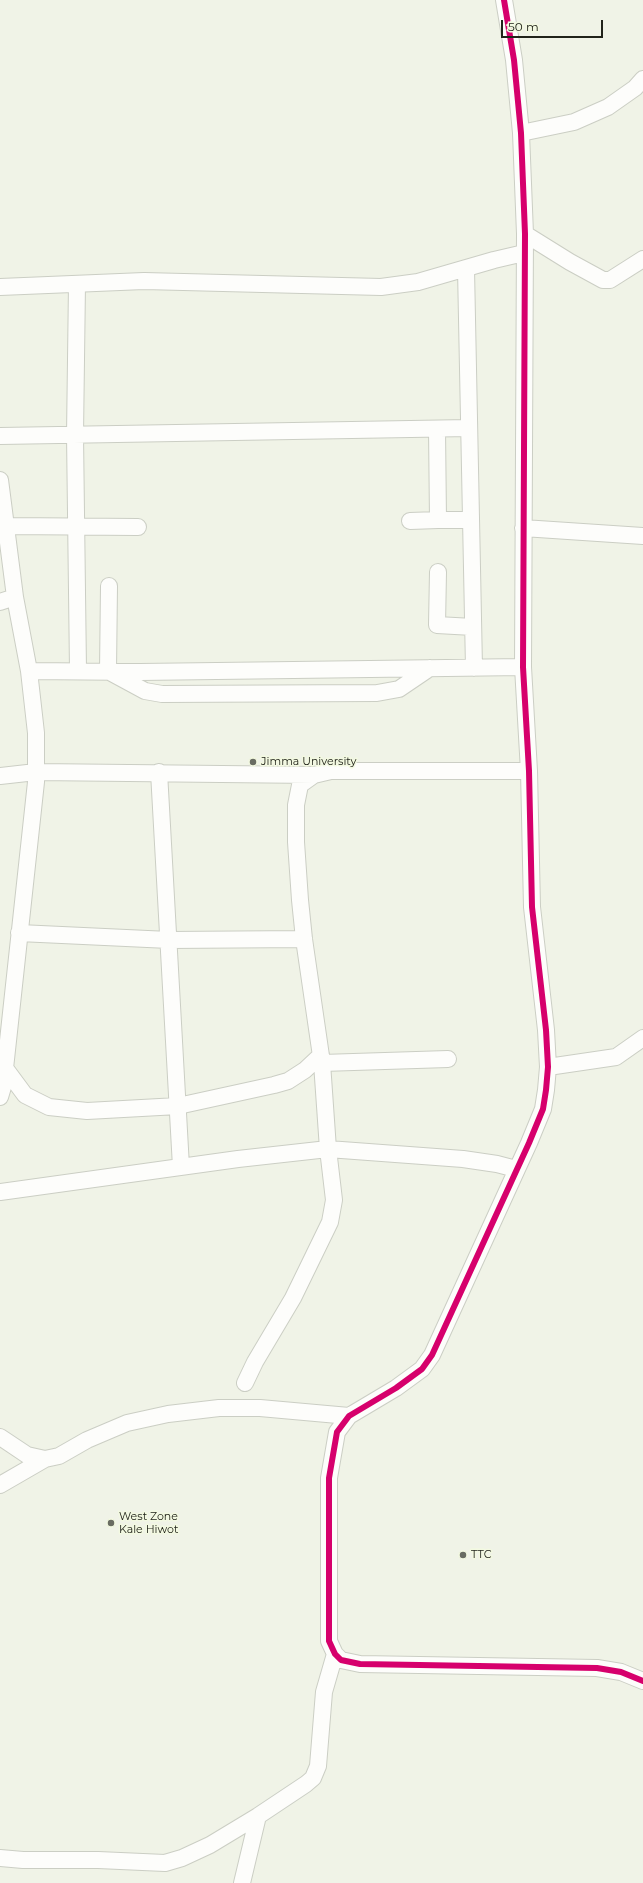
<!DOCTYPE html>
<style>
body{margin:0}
#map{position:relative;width:643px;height:1883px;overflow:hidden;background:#f0f3e7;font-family:Montserrat,sans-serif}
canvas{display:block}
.scale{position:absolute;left:501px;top:20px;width:102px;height:18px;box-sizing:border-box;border:2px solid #21231a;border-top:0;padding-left:5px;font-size:12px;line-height:14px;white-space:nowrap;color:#21231a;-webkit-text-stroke:3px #f3f9e1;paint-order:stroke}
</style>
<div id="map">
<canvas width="643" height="1883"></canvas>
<div class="scale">50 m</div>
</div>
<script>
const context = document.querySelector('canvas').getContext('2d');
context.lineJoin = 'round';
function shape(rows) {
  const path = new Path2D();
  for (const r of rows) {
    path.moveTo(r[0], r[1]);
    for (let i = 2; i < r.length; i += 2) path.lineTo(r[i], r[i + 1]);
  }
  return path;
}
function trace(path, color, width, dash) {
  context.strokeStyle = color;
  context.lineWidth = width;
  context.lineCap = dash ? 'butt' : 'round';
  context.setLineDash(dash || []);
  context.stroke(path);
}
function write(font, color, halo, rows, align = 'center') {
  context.font = font + ' Montserrat,sans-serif';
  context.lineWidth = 3;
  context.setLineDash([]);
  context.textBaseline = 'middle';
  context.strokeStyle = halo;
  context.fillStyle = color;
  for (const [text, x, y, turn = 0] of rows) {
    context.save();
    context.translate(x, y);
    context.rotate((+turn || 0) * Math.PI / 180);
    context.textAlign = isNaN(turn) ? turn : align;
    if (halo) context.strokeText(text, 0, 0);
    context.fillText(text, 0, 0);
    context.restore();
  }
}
const minor = shape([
 [504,0,514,60,521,133,525,234,523,667,529,771,532,907,546,1030,548,1067,546,1090,543,1109,529,1143,432,1355,422,1369,396,1388,349,1416,337,1432,329,1478,329,1641,335,1654,341,1660,360,1664,597,1668,621,1672,643,1681],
 [521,133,574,122,608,107,635,88,643,79],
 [525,234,570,262,603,280,610,280,643,259],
 [466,269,474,668],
 [77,284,75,435,78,670],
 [0,287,144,281,381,287,418,282,494,260,524,253],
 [437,429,438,520,471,520],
 [0,436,469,428],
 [0,480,15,597,29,671,36,733,36,782,3,1087,0,1097],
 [410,521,438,520],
 [6,526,138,527],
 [523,528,643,536],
 [438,572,437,625,473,627],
 [109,586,108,671,145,691,162,694,377,693,399,689,430,668],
 [0,602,15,597],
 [29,671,140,672,523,667],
 [159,772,181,1167],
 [0,776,36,772,314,775],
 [19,933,169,940,304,939],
 [322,1063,448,1059],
 [548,1067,616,1057,643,1038],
 [5,1068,25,1095,49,1107,87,1111,178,1106,274,1085,288,1081,305,1070,321,1055],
 [0,1192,238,1159,328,1149,463,1159,497,1164,516,1169],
 [245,1383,255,1362,293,1298,312,1259,330,1222,334,1200,328,1149,322,1063,304,939,300,900,296,842,296,805,300,785,314,775,331,771,529,771],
 [0,1437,27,1455,45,1459,59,1456,87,1440,127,1423,168,1414,219,1408,260,1408,349,1416],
 [0,1485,45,1459],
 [0,1858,23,1860,98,1860,165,1863,182,1858,210,1845,258,1816,306,1784,313,1778,318,1766,324,1692,335,1654],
 [242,1883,258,1816]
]);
const cycleway = shape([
 [504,0,514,60,521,133,525,234,523,667,529,771,532,907,546,1030,548,1067,546,1090,543,1109,529,1143,432,1355,422,1369,396,1388,349,1416,337,1432,329,1478,329,1641,335,1654,341,1660,360,1664,597,1668,621,1672,643,1681]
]);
const markers = [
 [253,762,4,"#696c62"],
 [111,1523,4,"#696c62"],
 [463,1555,4,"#696c62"]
];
const poiNames = [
 ["Jimma University",261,762],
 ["West Zone",119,1517],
 ["Kale Hiwot",119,1530],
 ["TTC",471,1555]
];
trace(minor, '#cbcec4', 18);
trace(minor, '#fdfdfb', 16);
trace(cycleway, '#d6006c', 6);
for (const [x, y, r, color] of markers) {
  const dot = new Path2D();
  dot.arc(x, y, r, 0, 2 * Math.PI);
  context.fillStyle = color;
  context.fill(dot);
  trace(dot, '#f3f9e1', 1.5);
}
write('11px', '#21231a', '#f3f9e1', poiNames, 'left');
</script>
